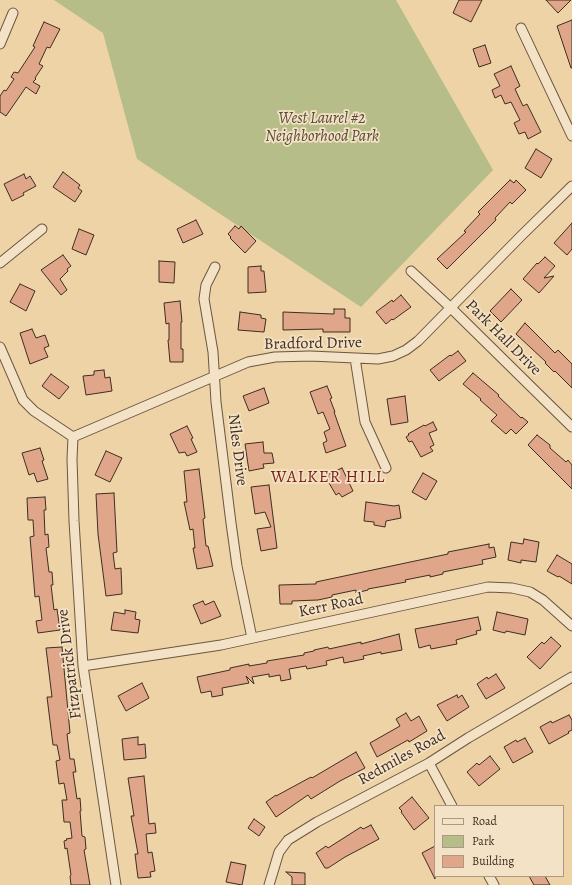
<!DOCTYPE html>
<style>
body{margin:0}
#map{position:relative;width:572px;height:885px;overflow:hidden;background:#edd3a6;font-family:Alegreya,serif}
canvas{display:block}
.legend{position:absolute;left:434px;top:805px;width:130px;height:72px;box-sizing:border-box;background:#f3e2c5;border:1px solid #ab9a83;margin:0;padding:5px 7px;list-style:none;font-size:12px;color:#402d21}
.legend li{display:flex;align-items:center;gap:8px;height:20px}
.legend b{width:20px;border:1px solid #ab9a83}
</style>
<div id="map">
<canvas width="572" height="885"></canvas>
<ul class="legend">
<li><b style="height:5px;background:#f3e2c5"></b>Road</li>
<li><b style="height:11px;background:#b6bd88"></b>Park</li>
<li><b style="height:11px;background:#e0a68a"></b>Building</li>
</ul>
</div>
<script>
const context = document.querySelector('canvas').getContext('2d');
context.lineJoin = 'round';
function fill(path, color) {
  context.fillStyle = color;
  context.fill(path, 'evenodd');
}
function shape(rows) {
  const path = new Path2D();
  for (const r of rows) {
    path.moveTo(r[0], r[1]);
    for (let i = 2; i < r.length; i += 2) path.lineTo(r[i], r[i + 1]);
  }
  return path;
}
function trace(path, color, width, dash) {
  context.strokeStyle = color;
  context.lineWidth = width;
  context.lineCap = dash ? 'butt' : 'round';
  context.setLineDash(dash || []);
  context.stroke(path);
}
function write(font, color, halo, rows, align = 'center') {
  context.font = font + ' Alegreya,serif';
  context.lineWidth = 3.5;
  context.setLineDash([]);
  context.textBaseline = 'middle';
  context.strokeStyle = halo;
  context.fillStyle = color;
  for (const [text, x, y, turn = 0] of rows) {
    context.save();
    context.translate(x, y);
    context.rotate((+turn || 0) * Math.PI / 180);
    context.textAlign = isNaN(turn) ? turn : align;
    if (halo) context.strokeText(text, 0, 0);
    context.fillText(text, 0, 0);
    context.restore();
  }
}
const green = shape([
 [54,0,396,0,493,170,361,307,137,159,103,33]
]);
const building = shape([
 [459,0,482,0,471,22,453,13,459,0],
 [546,0,571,0,558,13,546,0],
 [572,20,572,68,571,68,557,26,572,20],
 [44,22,60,29,50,48,47,47,39,64,43,66,35,78,36,79,33,82,40,86,36,94,26,87,6,116,0,112,0,96,4,90,6,91,14,79,11,77,14,72,18,73,35,47,33,46,44,22],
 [485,45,491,63,479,67,473,49,485,45],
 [511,66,520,86,515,89,523,106,527,104,541,132,528,139,525,132,519,134,514,123,520,120,511,102,505,104,501,95,495,98,492,90,500,86,494,74,511,66],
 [536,149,552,159,541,178,525,168,536,149],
 [63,172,80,185,78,188,82,191,75,202,53,187,63,172],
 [24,174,26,179,30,176,36,186,23,193,24,195,12,201,4,184,24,174],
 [510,180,514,183,516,180,526,190,512,204,510,202,495,218,496,220,447,269,437,259,466,232,464,231,480,214,478,212,510,180],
 [196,220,203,234,183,243,177,229,196,220],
 [572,223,572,249,567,255,554,243,572,223],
 [235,226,239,229,241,226,256,241,245,253,230,238,231,237,228,234,235,226],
 [79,229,94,235,86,255,72,249,79,229],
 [63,255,71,266,67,269,68,271,60,279,67,290,61,295,41,270,63,255],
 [545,257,555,266,544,278,554,276,539,293,523,279,537,263,538,264,545,257],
 [159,261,175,262,174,283,159,282,159,261],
 [261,266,261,271,264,271,266,292,248,293,248,267,261,266],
 [20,284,35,291,26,311,10,302,20,284],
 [511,289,522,300,501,322,490,311,511,289],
 [401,295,411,307,393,320,392,319,386,324,376,312,392,300,393,302,401,295],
 [180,301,182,322,181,322,181,349,183,349,183,362,170,362,168,340,169,340,169,323,166,324,164,303,180,301],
 [334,309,345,309,345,318,350,318,350,332,323,332,323,329,283,330,283,312,334,314,334,309],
 [240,312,261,315,261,318,266,319,264,332,238,330,240,312],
 [525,323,555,353,558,350,572,364,572,388,555,371,554,372,545,363,546,362,516,334,525,323],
 [32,329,36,338,45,335,49,346,44,348,48,357,30,364,20,333,32,329],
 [458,351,466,361,439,381,430,370,450,355,451,356,458,351],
 [104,370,105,378,110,377,112,391,86,395,83,376,94,375,94,371,104,370],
 [473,373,499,395,498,396,521,418,522,417,528,422,516,434,511,429,506,434,491,421,497,415,480,400,481,399,463,384,473,373],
 [51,374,69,387,59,399,42,386,51,374],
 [327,386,332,398,330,399,335,412,334,412,346,446,326,453,323,443,327,441,324,432,330,429,323,412,318,414,310,392,327,386],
 [264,388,269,403,249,411,243,396,264,388],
 [405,396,408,422,391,425,387,399,405,396],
 [433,422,437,430,429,433,434,445,430,447,433,451,421,457,412,441,409,442,406,437,409,435,408,434,424,425,425,426,433,422],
 [187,426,193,438,191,439,197,452,187,456,185,452,179,453,170,434,187,426],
 [537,435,550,445,550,448,566,462,568,460,572,465,572,489,528,445,537,435],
 [263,442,264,453,272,453,274,463,263,464,264,468,249,471,245,444,263,442],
 [40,448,44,460,42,461,48,479,37,482,34,473,29,475,22,453,40,448],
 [106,451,122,458,110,482,95,475,106,451],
 [342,468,353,491,342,497,339,493,336,495,325,476,342,468],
 [199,469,205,518,203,519,206,546,208,546,213,566,197,569,193,548,195,548,193,529,190,530,184,502,187,502,184,471,199,469],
 [423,473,437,481,426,500,412,492,423,473],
 [269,485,277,548,261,551,257,529,271,527,265,512,255,514,251,487,269,485],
 [114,493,117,552,113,553,115,569,121,568,122,594,106,596,98,534,96,494,114,493],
 [45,497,46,510,44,510,45,535,48,534,49,547,46,548,49,572,52,572,53,585,51,585,54,610,57,609,60,630,38,633,36,621,42,620,39,596,35,597,30,537,34,536,33,520,28,520,27,498,45,497],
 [366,502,394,506,399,505,401,518,386,521,385,527,374,525,374,522,364,521,366,502],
 [524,539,539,542,536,562,521,560,521,563,508,560,511,542,523,544,524,539],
 [489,544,489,548,494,547,496,557,482,560,483,564,443,572,443,574,430,577,430,575,405,580,406,582,368,589,368,590,356,593,356,590,332,595,332,597,318,600,292,601,292,604,280,604,279,585,316,584,316,582,448,554,448,552,489,544],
 [557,555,572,564,572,584,559,576,558,577,547,571,557,555],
 [203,601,205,605,214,601,221,616,201,624,193,605,203,601],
 [125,610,136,612,135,619,140,620,138,633,111,630,114,612,125,614,125,610],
 [497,612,528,619,525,635,506,631,505,633,493,630,497,612],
 [478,617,481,630,476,631,477,634,456,640,457,644,431,649,430,645,419,648,415,629,478,617],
 [399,634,402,650,381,654,381,652,363,656,364,659,344,663,343,657,326,661,327,665,307,669,306,666,289,669,291,679,281,681,280,675,269,677,269,674,252,677,254,684,246,676,249,683,222,688,223,695,212,697,211,691,201,693,197,677,230,670,230,668,249,664,249,666,267,663,267,661,304,655,304,653,314,651,314,650,328,647,329,649,361,642,361,644,399,634],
 [551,637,561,646,540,669,527,657,542,642,544,644,551,637],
 [62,647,70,733,67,734,70,759,74,759,76,772,73,772,77,799,80,798,81,811,80,811,82,836,85,837,86,849,84,850,90,885,71,885,70,876,71,875,67,848,65,849,64,841,67,840,66,839,72,838,70,822,64,822,62,800,67,800,64,783,59,784,56,761,60,760,57,745,53,745,47,697,52,697,46,648,62,647],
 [496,674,505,688,486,699,477,684,487,677,488,679,496,674],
 [142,683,149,698,126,711,118,696,142,683],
 [457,695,458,698,462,695,469,707,447,721,437,705,457,695],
 [406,713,411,721,419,716,427,731,409,742,408,740,377,757,370,743,400,726,396,719,406,713],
 [569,715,572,720,572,730,568,732,569,733,549,744,540,727,551,721,552,723,569,715],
 [138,737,138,745,145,744,146,758,124,760,122,739,138,737],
 [525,738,533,752,513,763,504,747,516,740,517,742,525,738],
 [356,752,365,768,340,781,311,799,308,795,276,817,266,802,276,795,276,796,311,777,312,778,356,752],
 [490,756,500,769,479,786,467,772,477,763,479,765,490,756],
 [144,776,149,824,155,823,156,833,146,834,148,853,152,852,155,871,150,872,151,877,138,878,135,854,138,854,131,816,134,816,128,778,144,776],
 [412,797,429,818,414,830,401,812,402,811,399,808,412,797],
 [254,819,265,827,259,836,248,828,254,819],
 [371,825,379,839,345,857,328,868,325,868,316,853,326,846,328,848,361,827,363,829,371,825],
 [435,846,435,879,422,853,435,846],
 [231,862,246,865,242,885,226,882,231,862],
 [286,872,305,873,305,885,292,885,292,877,286,872],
 [529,876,545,876,550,885,534,885,529,876]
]);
const street = shape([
 [521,28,572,136],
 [0,44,13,13],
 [0,263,42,229],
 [215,267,206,285,204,299,213,352,216,402,231,523,237,566,252,638],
 [411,271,451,308,572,427],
 [0,347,23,400,34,411,73,437],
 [355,358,365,422,386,468],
 [73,437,248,362,275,357,310,356,378,359,393,356,406,350,418,341,521,236,572,186],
 [73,437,72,459,74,521,83,666,116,885],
 [83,666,221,645,488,587,512,588,530,592,543,600,572,626],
 [429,763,452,806],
 [489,876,494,885],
 [269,885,279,852,288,840,317,822,429,763,468,738,572,677]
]);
const parkNames = [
 ["West Laurel #2",322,119],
 ["Neighborhood Park",322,137]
];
const streetNames = [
 ["Park Hall Drive",503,338,45],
 ["Bradford Drive",313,344,-1],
 ["Niles Drive",237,450,83],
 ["Kerr Road",331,606,-12],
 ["Fitzpatrick Drive",70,664,-97],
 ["Redmiles Road",402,758,-29]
];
const neighbourhoodNames = [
 ["WALKER HILL",328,478]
];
fill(green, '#b6bd88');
fill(building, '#e0a68a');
trace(building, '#402d21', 1);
trace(street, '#6b5642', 11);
trace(street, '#f3e2c5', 9);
write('italic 16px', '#584a36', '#f3e2c5', parkNames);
write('16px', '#402d21', '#f3e2c5', streetNames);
context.letterSpacing = '1px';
write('17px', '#7a1f14', '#f3e2c5', neighbourhoodNames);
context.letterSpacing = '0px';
</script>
